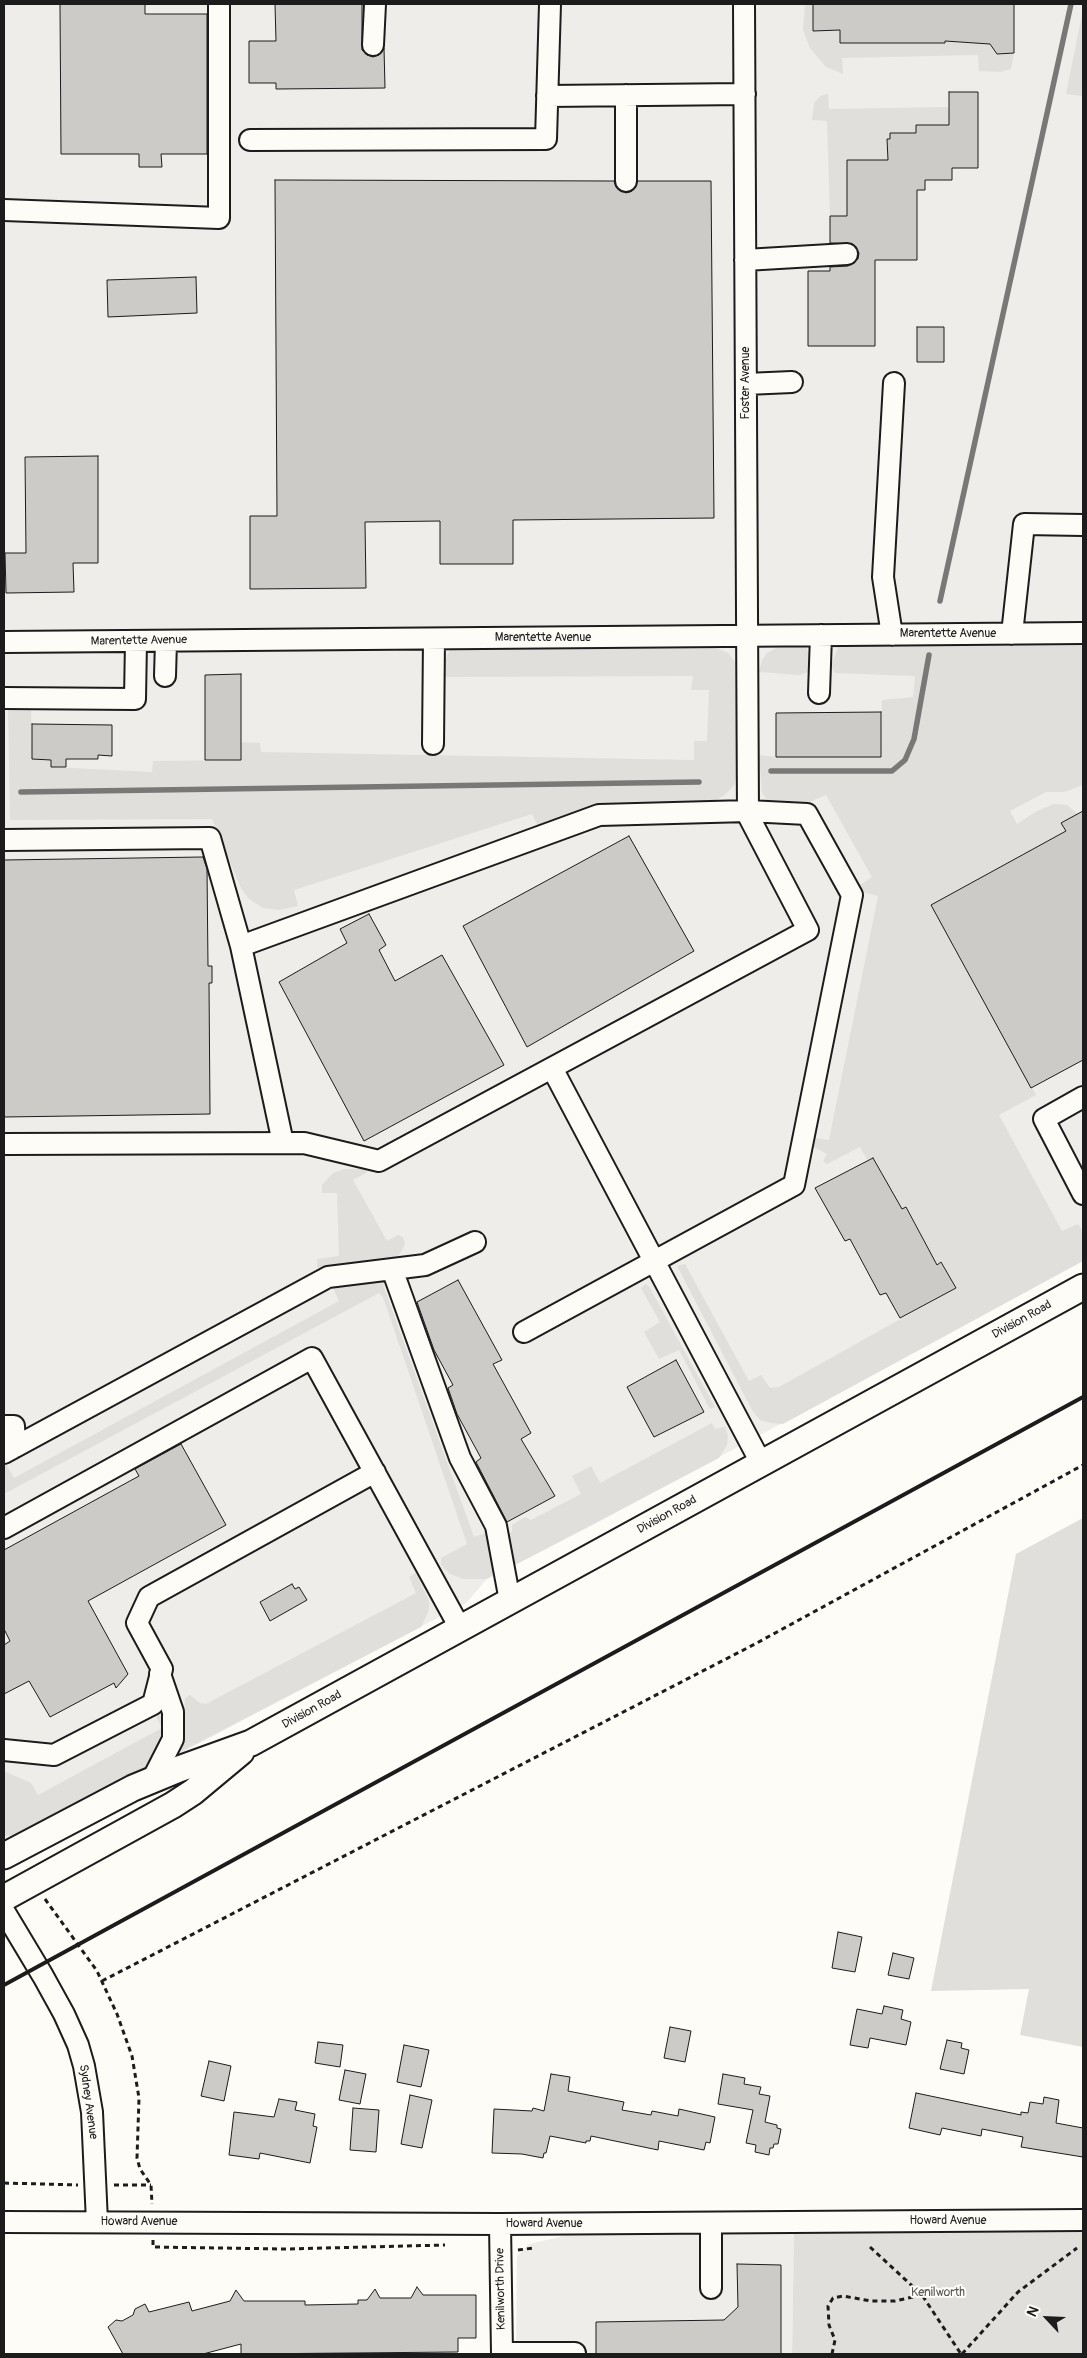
<!DOCTYPE html>
<style>
body{margin:0}
#map{position:relative;width:1087px;height:2358px;overflow:hidden;background:#fdfcf7;font-family:Pangolin,sans-serif}
canvas{display:block}
.frame{position:absolute;inset:0;border:5px solid #1c1c1c;pointer-events:none}
.north{position:absolute;left:1022px;top:2293px;width:50px;height:50px;-webkit-text-stroke:4px #fdfcf7;paint-order:stroke;rotate:295deg;font-size:14px;font-weight:700;line-height:20px;text-align:center;color:#1c1c1c}
.north::after{content:'';display:block;margin:auto;width:18px;height:22px;background:#1c1c1c;clip-path:polygon(50% 0,100% 100%,50% 72%,0 100%)}
</style>
<div id="map">
<canvas width="1087" height="2358"></canvas>
<div class="frame"></div>
<div class="north">N</div>
</div>
<script>
const context = document.querySelector('canvas').getContext('2d');
context.lineJoin = 'round';
function fill(path, color) {
  context.fillStyle = color;
  context.fill(path, 'evenodd');
}
function shape(rows) {
  const path = new Path2D();
  for (const r of rows) {
    path.moveTo(r[0], r[1]);
    for (let i = 2; i < r.length; i += 2) path.lineTo(r[i], r[i + 1]);
  }
  return path;
}
function trace(path, color, width, dash) {
  context.strokeStyle = color;
  context.lineWidth = width;
  context.lineCap = dash ? 'butt' : 'round';
  context.setLineDash(dash || []);
  context.stroke(path);
}
function write(font, color, halo, rows, align = 'center') {
  context.font = font + ' Pangolin,sans-serif';
  context.lineWidth = 4;
  context.setLineDash([]);
  context.textBaseline = 'middle';
  context.strokeStyle = halo;
  context.fillStyle = color;
  for (const [text, x, y, turn = 0] of rows) {
    context.save();
    context.translate(x, y);
    context.rotate((+turn || 0) * Math.PI / 180);
    context.textAlign = isNaN(turn) ? turn : align;
    if (halo) context.strokeText(text, 0, 0);
    context.fillText(text, 0, 0);
    context.restore();
  }
}
const built = shape([
 [4,4,1083,4,1083,622,4,633],
 [1083,644,1083,1261,595,1524,487,1579,466,1603,4,1846,4,653],
 [794,2232,792,2354,516,2354,517,2256,529,2244,568,2235]
]);
const green = shape([
 [805,4,813,4,813,31,840,30,840,43,927,43,927,41,980,43,995,41,997,54,1014,53,1011,69,1001,72,979,71,978,55,842,58,843,74,826,67,810,48,803,30],
 [1083,9,1083,96,1066,94],
 [828,94,829,109,949,107,949,125,916,125,916,133,888,139,890,160,847,160,847,216,830,216,827,121,812,120,814,103,820,96],
 [1083,644,1083,785,1064,792,1046,792,1010,811,1017,824,1037,811,1054,804,1067,805,1078,814,1062,823,1066,831,931,905,1036,1095,999,1115,1062,1231,1078,1224,1083,1232,1083,1261,783,1424,771,1423,760,1420,752,1410,677,1266,685,1264,749,1381,761,1375,770,1388,779,1387,956,1288,942,1262,937,1265,907,1207,902,1209,873,1158,868,1161,860,1147,827,1164,823,1161,827,1154,812,1146,814,1138,829,1140,878,896,862,892,859,886,872,877,826,795,805,804,769,803,762,792,759,755,776,757,881,757,882,700,913,697,915,676,835,673,831,666,838,647],
 [778,647,806,647,811,659,808,672,800,675,759,672,762,660,767,653],
 [716,648,728,653,735,662,738,763,735,784,726,794,706,806,539,828,532,814,294,890,298,906,279,910,263,908,249,899,241,888,212,819,10,820,8,709,31,709,32,759,51,760,52,767,152,772,153,761,241,760,241,742,260,743,261,752,694,760,694,741,707,741,709,690,691,690,693,676,442,677,442,665,450,650],
 [344,1169,366,1169,366,1173,353,1180,387,1241,398,1235,403,1237,405,1244,398,1257,330,1270,317,1267,317,1259,339,1256,337,1193,322,1193,322,1185,333,1173],
 [381,1279,474,1537,489,1532,496,1564,492,1576,487,1579,463,1579,450,1574,441,1565,441,1558,467,1544,383,1297,379,1293,4,1494,4,1466,6,1464,14,1478,339,1301,333,1288],
 [646,1284,650,1288,715,1407,710,1409,679,1350,659,1359,644,1332,660,1322,641,1288],
 [712,1423,715,1429,725,1427,728,1436,727,1445,719,1458,515,1565,507,1534,512,1532,512,1525,525,1517,531,1520,581,1494,572,1476,591,1466,600,1483],
 [1083,1518,1083,2047,1020,2035,1029,1989,931,1991,1016,1554],
 [416,1573,429,1601,429,1610,421,1627,182,1751,178,1745,183,1734,185,1698,190,1695,200,1703,206,1704,416,1593,409,1577],
 [158,1712,168,1726,160,1754,142,1772,20,1835,4,1836,4,1771,31,1783,38,1795,162,1728,155,1714],
 [1083,2231,1083,2354,792,2354,794,2232]
]);
const stream = shape([
 [940,601,1071,4],
 [771,771,892,771,905,760,914,739,929,655],
 [21,792,699,782]
]);
const building = shape([
 [60,4,145,4,145,14,207,14,207,154,161,154,162,167,139,167,139,154,61,154,60,4],
 [275,4,362,4,362,50,367,55,373,57,379,55,384,48,385,88,276,89,276,83,249,83,249,41,276,41,275,4],
 [813,4,1014,4,1014,53,997,54,990,44,945,41,945,43,840,43,840,30,813,31,813,4],
 [949,92,978,92,978,168,952,168,952,180,925,180,925,190,917,190,917,260,875,260,875,346,808,346,808,271,830,271,830,267,848,266,858,259,859,253,853,244,830,243,830,216,847,216,847,160,888,160,887,139,890,139,890,133,916,133,916,125,949,125,949,92],
 [275,180,614,181,616,187,626,193,632,191,638,181,711,181,714,518,513,520,513,564,440,564,440,521,365,522,366,588,250,589,250,516,277,516,275,180],
 [196,277,197,313,108,317,107,280,196,277],
 [917,327,944,327,944,362,917,362,917,327],
 [98,456,98,563,73,563,74,592,6,593,5,553,26,553,25,457,98,456],
 [241,674,241,760,205,760,205,675,241,674],
 [881,712,881,757,776,757,776,713,881,712],
 [32,724,112,725,112,756,98,755,98,759,66,759,66,767,51,767,51,760,32,759,32,724],
 [1083,811,1083,1060,1031,1088,931,905,1066,831,1061,823,1083,811],
 [629,836,694,951,527,1047,463,926,629,836],
 [203,857,207,869,208,966,212,966,212,983,209,983,210,1114,4,1117,4,860,203,857],
 [369,914,386,945,379,950,395,981,442,955,504,1065,364,1141,279,982,347,943,340,929,369,914],
 [873,1158,902,1209,906,1207,937,1265,941,1262,956,1288,900,1318,886,1293,880,1295,850,1239,845,1241,815,1188,873,1158],
 [458,1280,502,1360,493,1364,531,1433,521,1439,555,1496,507,1522,476,1462,481,1458,457,1414,448,1388,453,1385,434,1350,417,1302,458,1280],
 [676,1360,704,1412,654,1437,627,1387,676,1360],
 [181,1444,226,1525,88,1601,128,1674,116,1688,114,1683,50,1717,29,1681,4,1694,4,1645,10,1641,4,1629,4,1550,139,1476,135,1469,181,1444],
 [292,1584,295,1589,299,1587,307,1600,270,1621,260,1602,292,1584],
 [838,1932,862,1937,855,1972,832,1968,838,1932],
 [893,1953,914,1958,909,1979,888,1975,893,1953],
 [884,2006,903,2010,901,2019,911,2022,906,2045,870,2038,868,2048,850,2045,857,2009,882,2014,884,2006],
 [670,2027,691,2031,685,2062,664,2058,670,2027],
 [947,2040,962,2043,961,2048,969,2050,964,2074,940,2069,947,2040],
 [318,2042,343,2045,340,2067,315,2063,318,2042],
 [404,2045,429,2050,421,2087,397,2082,404,2045],
 [209,2061,231,2066,224,2101,201,2096,209,2061],
 [345,2070,366,2074,360,2104,339,2100,345,2070],
 [551,2074,570,2077,568,2091,624,2102,622,2110,651,2115,652,2111,678,2116,679,2109,715,2117,710,2143,706,2142,704,2150,659,2141,658,2150,591,2136,590,2141,586,2141,586,2143,550,2136,546,2153,544,2153,543,2158,522,2154,492,2153,494,2109,532,2111,533,2108,544,2111,551,2074],
 [723,2074,745,2078,744,2084,761,2087,759,2094,770,2096,765,2122,777,2125,777,2128,781,2129,778,2144,774,2144,773,2148,770,2148,769,2155,755,2152,756,2145,746,2143,753,2110,718,2104,723,2074],
 [916,2093,1021,2115,1021,2112,1028,2113,1030,2102,1043,2104,1044,2097,1059,2100,1056,2123,1083,2128,1083,2157,1021,2147,1023,2137,982,2129,981,2136,942,2128,940,2135,909,2128,916,2093],
 [410,2095,432,2100,422,2148,401,2144,410,2095],
 [279,2099,297,2102,295,2110,315,2114,313,2126,317,2127,310,2163,260,2153,259,2159,229,2155,234,2112,274,2117,279,2099],
 [353,2108,379,2110,376,2152,350,2150,353,2108],
 [737,2264,781,2265,781,2354,596,2354,596,2322,724,2320,738,2307,737,2264],
 [417,2287,423,2295,476,2295,476,2338,458,2338,458,2352,241,2354,241,2344,203,2354,123,2354,108,2327,116,2320,122,2321,133,2315,135,2309,145,2304,149,2312,189,2302,192,2311,230,2301,236,2290,244,2301,305,2301,305,2305,358,2304,358,2300,367,2300,375,2289,380,2298,411,2298,417,2287]
]);
const path = shape([
 [45,1899,97,1971,117,2014,132,2056,139,2098,137,2158,140,2169,151,2185,152,2204],
 [102,1981,755,1644,1083,1465],
 [4,2183,78,2185],
 [114,2185,151,2185],
 [153,2240,153,2247,285,2249,445,2245],
 [870,2247,922,2295,961,2354],
 [518,2250,534,2248],
 [832,2354,835,2340,829,2325,828,2306,833,2298,843,2296,871,2301,895,2301,922,2295],
 [962,2354,1018,2292,1077,2248]
]);
const minor = shape([
 [373,45,375,4],
 [626,95,626,181],
 [547,96,745,94],
 [250,140,546,139,550,4],
 [4,210,219,218,219,4],
 [745,260,847,254],
 [746,384,792,382],
 [1012,634,1024,524,1083,525],
 [892,635,883,577,894,383],
 [4,642,1083,633],
 [165,676,166,641],
 [819,693,821,635],
 [4,698,135,699,136,641],
 [433,744,434,639],
 [4,840,210,838,241,946,599,815,748,811,807,814,852,895,794,1185,524,1332],
 [241,946,283,1143],
 [552,1068,761,1463],
 [1083,1097,1044,1119,1083,1194],
 [4,1144,304,1143,379,1161,808,930,748,815,744,4],
 [392,1269,460,1458,496,1526,510,1601],
 [4,1426,14,1426,15,1447],
 [4,1453,328,1277,425,1265,475,1242],
 [4,1528,312,1358,460,1628],
 [4,1750,54,1755,153,1704,162,1669,137,1623,149,1597,375,1472],
 [152,1780,173,1739,173,1712,160,1674],
 [4,1911,43,1976,64,2014,78,2045,84,2066,92,2112,97,2222],
 [4,2222,500,2224,1083,2220],
 [711,2223,711,2288],
 [500,2224,502,2354],
 [502,2353,575,2353]
]);
const major = shape([
 [4,1856,133,1788,179,1769,251,1743,1083,1287],
 [4,1898,173,1805,193,1792,241,1752]
]);
const rail = shape([
 [4,1985,1083,1397]
]);
const streetNames = [
 ["Foster Avenue",746,383,-90],
 ["Marentette Avenue",948,634],
 ["Marentette Avenue",543,638],
 ["Marentette Avenue",139,641,-1],
 ["Division Road",1022,1320,-29],
 ["Division Road",667,1515,-29],
 ["Division Road",312,1710,-29],
 ["Sydney Avenue",88,2102,82],
 ["Howard Avenue",948,2221],
 ["Howard Avenue",139,2222],
 ["Howard Avenue",544,2224],
 ["Kenilworth Drive",501,2289,-91]
];
const parkNames = [
 ["Kenilworth",938,2293]
];
fill(built, '#eeede9');
fill(green, '#e0dfdb');
trace(stream, '#797876', 5.5);
fill(building, '#cccbc8');
trace(building, '#1c1c1c', 1);
trace(minor, '#1c1c1c', 24);
trace(major, '#1c1c1c', 29);
trace(path, '#1c1c1c', 3, [5, 4]);
trace(minor, '#fdfcf7', 20);
trace(major, '#fdfcf7', 25);
trace(rail, '#1c1c1c', 4);
write('12px', '#1c1c1c', '#fdfcf7', streetNames);
write('12px', '#575655', '#fdfcf7', parkNames);
</script>
